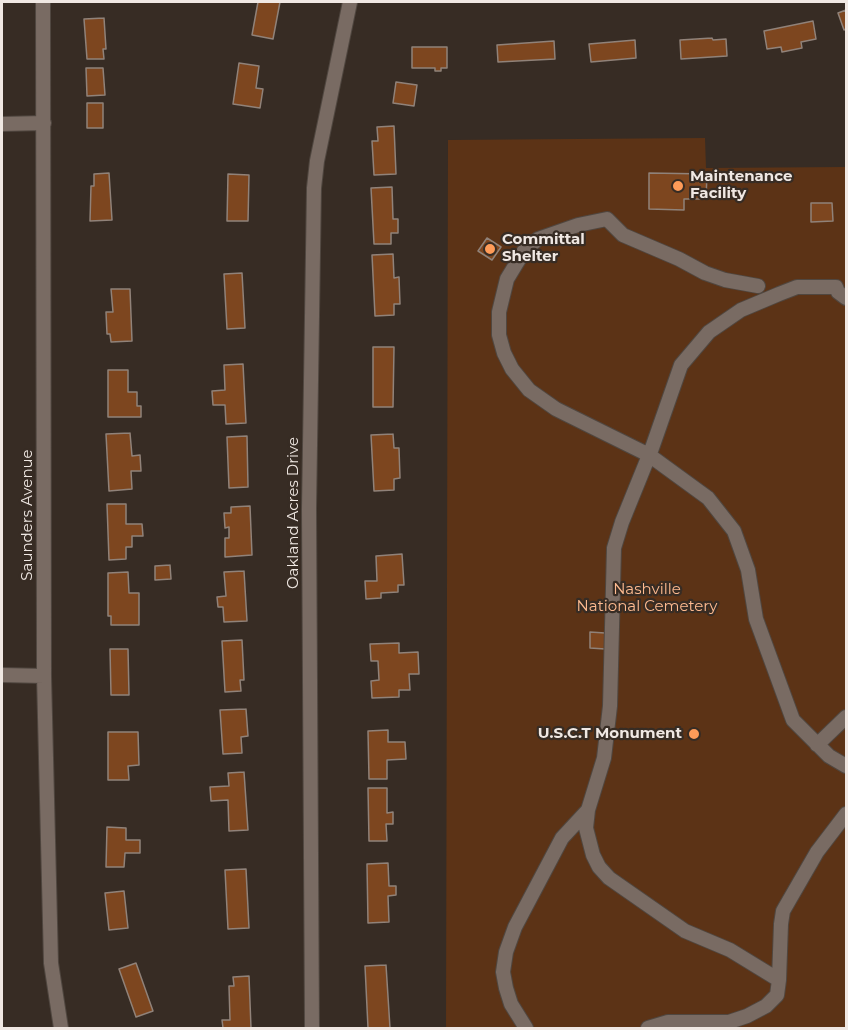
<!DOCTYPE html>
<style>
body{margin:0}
#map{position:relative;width:848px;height:1030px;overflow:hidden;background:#372c24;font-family:Montserrat,sans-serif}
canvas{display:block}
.frame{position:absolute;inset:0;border:3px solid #f0e8e3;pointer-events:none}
</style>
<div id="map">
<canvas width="848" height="1030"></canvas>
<div class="frame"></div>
</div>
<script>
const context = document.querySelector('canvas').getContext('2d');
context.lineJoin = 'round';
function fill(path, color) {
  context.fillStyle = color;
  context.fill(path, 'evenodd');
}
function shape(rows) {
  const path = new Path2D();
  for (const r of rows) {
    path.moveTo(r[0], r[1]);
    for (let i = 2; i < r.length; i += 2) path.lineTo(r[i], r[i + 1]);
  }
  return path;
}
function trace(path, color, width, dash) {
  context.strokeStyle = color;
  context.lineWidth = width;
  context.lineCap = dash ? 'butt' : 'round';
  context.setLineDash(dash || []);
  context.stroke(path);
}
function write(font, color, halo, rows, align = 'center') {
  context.font = font + ' Montserrat,sans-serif';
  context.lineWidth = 4.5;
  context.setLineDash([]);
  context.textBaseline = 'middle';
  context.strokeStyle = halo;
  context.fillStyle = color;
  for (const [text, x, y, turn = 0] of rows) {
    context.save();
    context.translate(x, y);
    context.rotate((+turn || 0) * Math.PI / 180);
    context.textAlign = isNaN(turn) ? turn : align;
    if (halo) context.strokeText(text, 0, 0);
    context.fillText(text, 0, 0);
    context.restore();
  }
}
const green = shape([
 [705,138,706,168,846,167,846,1028,446,1028,448,140]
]);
const building = shape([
 [258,2,280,2,273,39,252,35,258,2],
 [846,10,846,29,844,30,838,13,846,10],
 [104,18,106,49,103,49,104,59,87,59,84,19,104,18],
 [813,21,816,39,801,42,802,48,782,52,781,47,767,49,764,31,813,21],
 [712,38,713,40,726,39,727,56,681,59,680,40,712,38],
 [635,40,636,58,591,62,589,44,635,40],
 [554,41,555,59,498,62,497,45,554,41],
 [412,47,447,47,447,68,441,68,441,71,435,71,435,68,412,68,412,47],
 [239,63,259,66,256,88,263,89,260,108,233,104,239,63],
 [86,68,103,68,105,95,87,96,86,68],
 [396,82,417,85,414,106,393,103,396,82],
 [87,103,103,103,103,128,87,128,87,103],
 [394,126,396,174,374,175,372,141,378,141,377,127,394,126],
 [109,173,112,220,90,221,91,186,94,186,94,174,109,173],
 [649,173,707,174,706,199,684,199,684,210,649,209,649,173],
 [228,174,249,175,248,221,227,221,228,174],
 [392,187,393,219,398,219,398,233,391,233,391,244,374,244,371,188,392,187],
 [811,203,832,203,833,221,811,222,811,203],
 [487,238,501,247,492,260,478,251,487,238],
 [393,254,394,278,399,277,400,304,394,304,394,315,375,316,372,255,393,254],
 [242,273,245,328,227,329,224,274,242,273],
 [111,289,130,289,132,341,111,342,110,334,107,334,106,312,113,312,111,289],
 [373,347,394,347,393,407,373,407,373,347],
 [243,364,246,423,226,424,225,405,213,405,212,391,225,390,224,365,243,364],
 [108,370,128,370,128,392,137,392,137,406,141,406,141,417,108,417,108,370],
 [130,433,132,456,140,455,141,471,131,471,132,489,109,491,106,434,130,433],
 [393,434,394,448,399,448,400,478,394,479,394,490,374,491,371,435,393,434],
 [247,436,248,487,229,488,227,437,247,436],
 [107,504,126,504,126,524,142,524,143,536,132,536,132,547,126,547,126,559,109,560,107,504],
 [250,506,252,555,225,557,225,538,229,538,229,527,225,528,224,513,231,513,231,507,250,506],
 [402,554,404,585,398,585,398,592,381,593,381,598,366,599,365,581,377,581,376,556,402,554],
 [170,565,171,579,155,580,155,566,170,565],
 [244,571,247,621,224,622,223,607,218,607,217,597,226,596,224,572,244,571],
 [128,572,129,593,139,593,139,625,111,625,111,616,108,616,108,573,128,572],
 [590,632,605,633,605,649,590,648,590,632],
 [242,640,244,680,240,680,241,691,225,692,222,641,242,640],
 [399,643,399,653,418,652,419,674,409,674,410,690,399,690,399,697,372,698,371,681,379,680,378,661,371,661,370,644,399,643],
 [110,649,128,649,129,695,111,695,110,649],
 [246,709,248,736,241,737,242,753,223,754,220,710,246,709],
 [388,730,388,742,405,742,406,759,387,760,387,779,369,779,368,731,388,730],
 [108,732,138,732,139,765,128,766,129,780,108,780,108,732],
 [244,772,248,830,229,831,228,800,211,801,210,787,229,786,228,773,244,772],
 [368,788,387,788,387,813,393,812,393,824,386,824,387,841,369,841,368,788],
 [107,827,126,828,126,840,140,840,140,853,125,853,124,867,106,867,107,827],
 [388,863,389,886,396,886,396,895,388,896,389,922,368,923,367,864,388,863],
 [246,869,249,928,228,929,225,870,246,869],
 [124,891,128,928,109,930,105,893,124,891],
 [136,963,153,1011,136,1017,119,969,136,963],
 [386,965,390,1028,368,1028,365,966,386,965],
 [249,976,251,1028,223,1028,222,1020,230,1020,229,986,234,986,233,977,249,976]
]);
const minor = shape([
 [43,2,44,676,51,963,61,1028],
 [2,124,44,123],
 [758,286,725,280,705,273,679,259,623,235,607,219,578,225,538,239,524,251,507,279,499,312,499,335,504,353,512,369,529,390,556,409,649,455,708,498,734,531,748,570,756,619,793,720,829,756,846,766],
 [846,298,838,292,836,287,797,287,779,294,741,310,709,332,681,365,652,448,622,522,614,548,610,706,604,758,588,810,586,828,593,855,599,867,609,878,685,931,730,950,779,980,781,924,783,911,817,852,846,814],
 [2,675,44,676],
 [817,745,846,717],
 [312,1028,309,509,314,188,317,161,350,2],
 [526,1028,511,1004,506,988,503,972,506,952,515,927,562,838,588,810],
 [648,1028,668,1022,729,1022,747,1016,766,1006,777,995,779,980]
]);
const markers = [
 [678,186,6,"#fe9b58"],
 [490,249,6,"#fe9b58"],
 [694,734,6,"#fe9b58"]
];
const poiNames = [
 ["Maintenance",690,177],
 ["Facility",690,194],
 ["Committal",502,240],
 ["Shelter",502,257],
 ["U.S.C.T Monument",682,734,"right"]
];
const streetNames = [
 ["Oakland Acres Drive",294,513,-90],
 ["Saunders Avenue",28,515,-90]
];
const parkNames = [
 ["Nashville",647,590],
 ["National Cemetery",647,607]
];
fill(green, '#5c3316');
fill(building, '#7d461f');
trace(building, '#908279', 1.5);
trace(minor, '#504740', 16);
trace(minor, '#796b63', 14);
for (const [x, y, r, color] of markers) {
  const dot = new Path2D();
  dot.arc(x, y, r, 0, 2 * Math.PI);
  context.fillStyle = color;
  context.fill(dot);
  trace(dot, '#372c24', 2);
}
write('bold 15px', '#f0e8e3', '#372c24', poiNames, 'left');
write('15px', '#f0e8e3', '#372c24', streetNames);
write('15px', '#ffbb90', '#372c24', parkNames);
</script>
